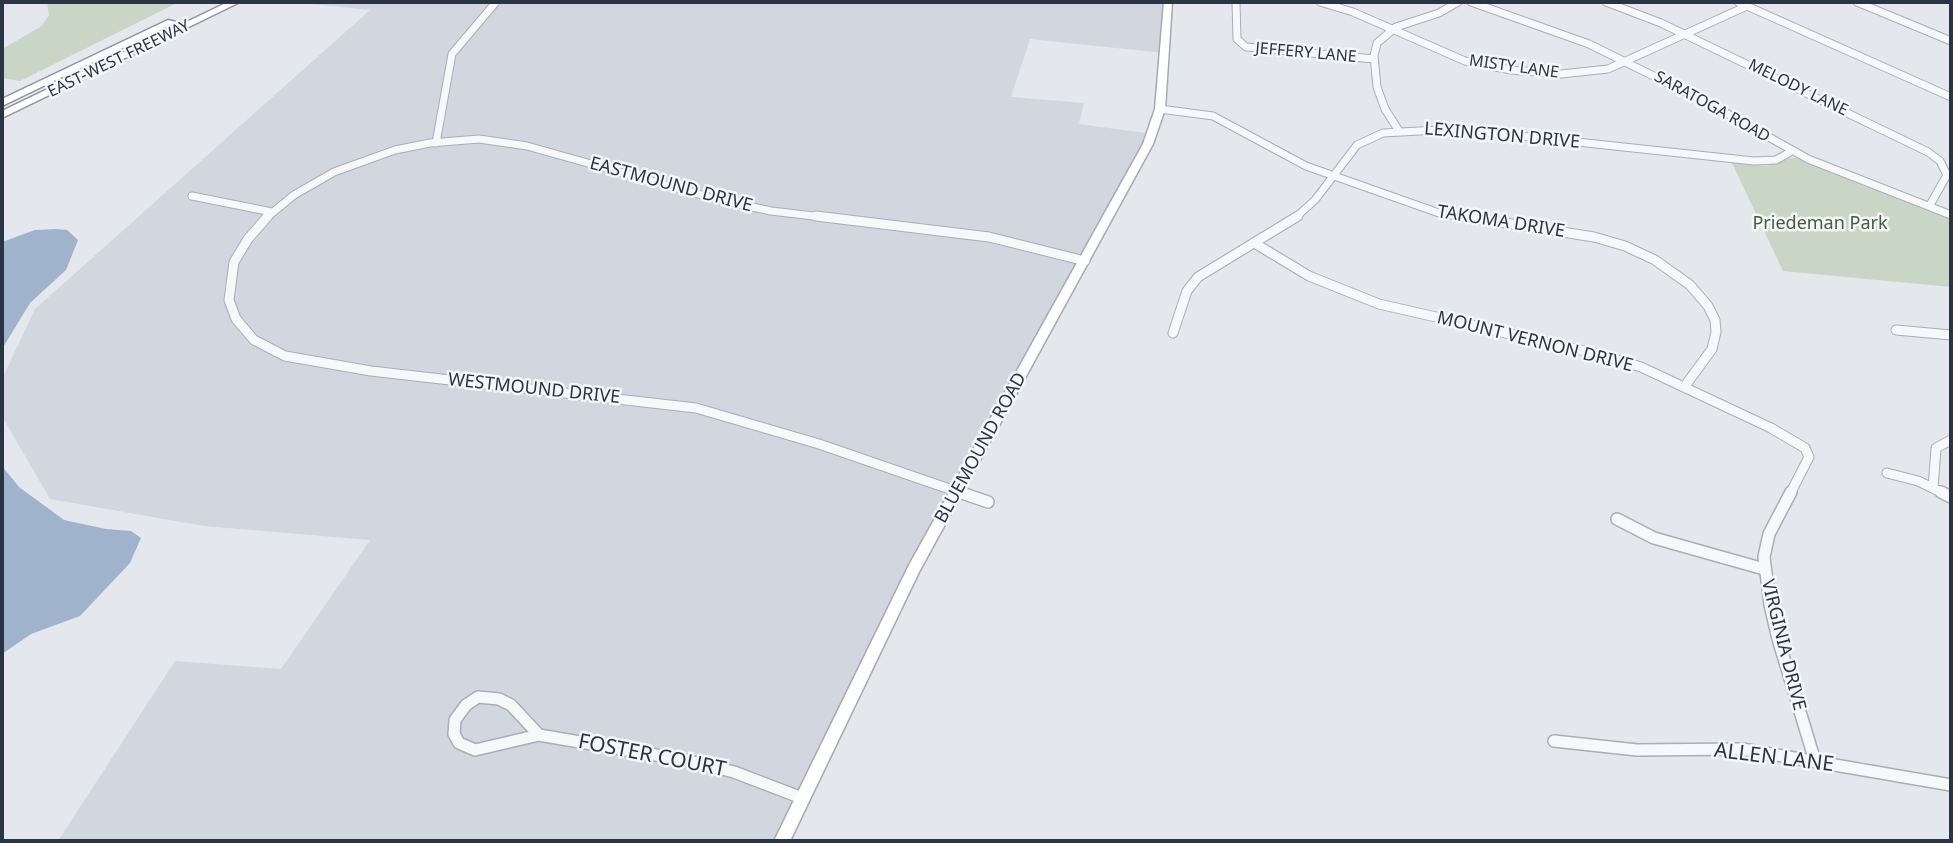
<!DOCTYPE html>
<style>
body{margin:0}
#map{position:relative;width:1953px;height:843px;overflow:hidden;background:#e4e7ec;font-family:"Noto Sans",sans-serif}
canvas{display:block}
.frame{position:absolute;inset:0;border:4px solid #2b3445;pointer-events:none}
</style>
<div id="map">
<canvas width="1953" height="843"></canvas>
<div class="frame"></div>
</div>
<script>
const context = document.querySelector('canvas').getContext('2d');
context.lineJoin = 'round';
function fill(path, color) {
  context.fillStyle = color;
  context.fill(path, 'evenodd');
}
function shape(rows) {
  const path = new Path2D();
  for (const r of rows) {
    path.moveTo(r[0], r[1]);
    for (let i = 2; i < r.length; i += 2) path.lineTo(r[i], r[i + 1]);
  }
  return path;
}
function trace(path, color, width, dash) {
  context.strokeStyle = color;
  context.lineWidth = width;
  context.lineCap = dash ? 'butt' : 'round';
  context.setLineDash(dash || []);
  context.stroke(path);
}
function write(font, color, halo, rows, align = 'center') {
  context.font = font + ' "Noto Sans",sans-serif';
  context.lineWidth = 5;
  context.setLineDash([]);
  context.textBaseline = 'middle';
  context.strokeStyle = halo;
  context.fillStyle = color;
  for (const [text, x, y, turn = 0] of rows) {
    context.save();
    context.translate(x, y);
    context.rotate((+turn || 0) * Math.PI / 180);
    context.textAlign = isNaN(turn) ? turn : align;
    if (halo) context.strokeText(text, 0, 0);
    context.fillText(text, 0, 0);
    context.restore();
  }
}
const built = shape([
 [292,2,1169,2,1164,53,1030,39,1011,97,1084,103,1079,124,1153,134,956,491,782,841,58,841,175,661,281,669,370,540,204,526,50,499,2,416,2,379,35,309,370,10]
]);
const green = shape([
 [47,2,179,2,20,81,2,78,2,49,42,26,49,15],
 [1790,158,1797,158,1951,219,1951,287,1783,271,1732,163,1767,166]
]);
const water = shape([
 [56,229,67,230,78,240,66,270,30,303,2,349,2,242,35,230],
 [2,466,19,487,64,520,106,529,131,531,141,538,130,563,80,616,31,634,2,654]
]);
const minorFar2 = shape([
 [1236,2,1237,39,1246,47,1374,59],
 [1320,2,1353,12,1465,61,1511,70,1561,74,1608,69,1747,6],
 [1471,2,1589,44,1710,104,1808,159,1951,215],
 [1606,2,1661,23,1928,152,1940,161,1947,175,1930,205],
 [1738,2,1951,97],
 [1857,2,1951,41],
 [1160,109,1213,116,1306,166,1439,213,1472,218],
 [1399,131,1385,109,1377,87,1374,56,1377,43,1396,27,1439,13,1458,2],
 [436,143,452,54,496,2],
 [192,196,272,212],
 [266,218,294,195,334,172,395,150,430,143,479,139,527,146,716,199,771,211,831,218],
 [1295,218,1315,200,1357,145,1383,133,1456,129,1754,161,1776,160,1792,151]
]);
const minorFar1 = shape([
 [268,216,248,239,234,262,229,300,236,319,254,340,285,356,371,371,696,408,819,444,964,494],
 [816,216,989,237,1085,261],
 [1461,216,1594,237,1625,246,1655,260,1690,285,1708,306,1715,320,1716,332,1712,349,1685,386],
 [1256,244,1309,276,1379,304,1598,354,1641,367,1771,428,1805,448,1809,457,1790,494],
 [1896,330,1951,335],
 [1173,333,1187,291,1198,277,1298,216],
 [1887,473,1918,481,1945,494],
 [1933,488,1936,448,1951,440]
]);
const minor = shape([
 [959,492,988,502],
 [1791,492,1769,534,1764,557,1770,605,1778,639,1815,761],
 [1941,492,1951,497],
 [1617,519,1654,538,1764,569],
 [478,697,499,699,511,705,539,735,475,750,459,743,454,734,455,720,466,705,478,697],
 [539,735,685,760,734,772,802,798],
 [1554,741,1637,750,1742,749,1951,785]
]);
const major = shape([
 [1164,2,1172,2,1165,109,1153,144,919,572,790,841,774,841,909,565,1143,144,1155,109,1164,2]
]);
const highway = shape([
 [228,2,240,2,2,118,2,111,228,2],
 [168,20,176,22,2,106,2,99,168,20]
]);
const farStreetnames = [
 ["JEFFERY LANE",1306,53,5],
 ["EAST-WEST FREEWAY",119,59,-26],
 ["MISTY LANE",1514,67,8],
 ["MELODY LANE",1798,88,26],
 ["SARATOGA ROAD",1712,107,29]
];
const streetNames = [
 ["LEXINGTON DRIVE",1502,136,5],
 ["EASTMOUND DRIVE",671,185,15],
 ["TAKOMA DRIVE",1501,222,9],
 ["MOUNT VERNON DRIVE",1535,342,14],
 ["WESTMOUND DRIVE",534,389,6],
 ["BLUEMOUND ROAD",981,448,-61],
 ["VIRGINIA DRIVE",1783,645,76]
];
const parkNames = [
 ["Priedeman Park",1820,224]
];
const nearStreetnames = [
 ["FOSTER COURT",652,756,11],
 ["ALLEN LANE",1774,758,7]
];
fill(built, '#d2d6de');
fill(green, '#c9d6c5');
fill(water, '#9fb4cc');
trace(minorFar2, '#a9aeb7', 9);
trace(minorFar1, '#a9aeb7', 11);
trace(minor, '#a9aeb7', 14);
trace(major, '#a3abb8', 3);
trace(highway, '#8b94a3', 3);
trace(minorFar2, '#f7f8fa', 7);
trace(minorFar1, '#f7f8fa', 9);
trace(minor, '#f7f8fa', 11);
fill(major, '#fff');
fill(highway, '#fff');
write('16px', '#2b3445', '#f4f6f9', farStreetnames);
write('18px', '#2b3445', '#f4f6f9', streetNames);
write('18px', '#3f6138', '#f4f6f9', parkNames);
write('21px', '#2b3445', '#f4f6f9', nearStreetnames);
</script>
